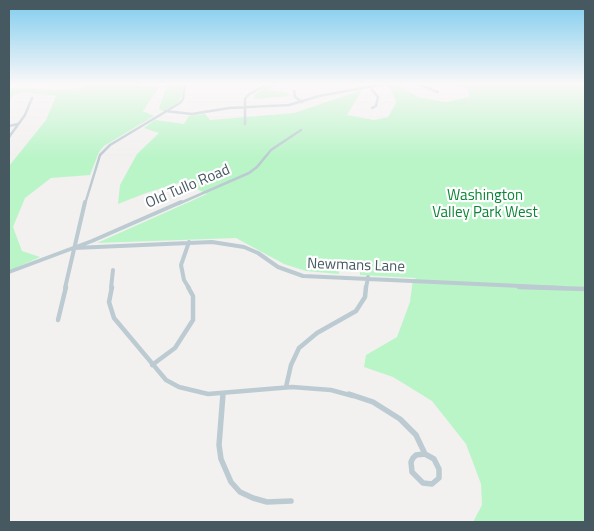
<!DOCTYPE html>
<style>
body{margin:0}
#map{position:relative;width:594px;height:531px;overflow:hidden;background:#f3f0f0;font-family:"Titillium Web",sans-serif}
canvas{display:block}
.frame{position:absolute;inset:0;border:10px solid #465860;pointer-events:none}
</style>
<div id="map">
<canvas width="594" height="531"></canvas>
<div class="frame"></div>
</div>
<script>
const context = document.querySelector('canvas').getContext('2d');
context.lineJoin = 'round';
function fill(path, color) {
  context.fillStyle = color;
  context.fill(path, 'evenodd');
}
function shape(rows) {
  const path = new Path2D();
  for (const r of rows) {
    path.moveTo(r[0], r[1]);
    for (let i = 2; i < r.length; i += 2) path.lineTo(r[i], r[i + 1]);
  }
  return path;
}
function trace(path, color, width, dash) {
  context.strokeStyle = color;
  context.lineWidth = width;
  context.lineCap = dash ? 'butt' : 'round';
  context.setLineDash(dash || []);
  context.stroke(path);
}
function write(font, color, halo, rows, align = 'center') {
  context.font = font + ' "Titillium Web",sans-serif';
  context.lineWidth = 4.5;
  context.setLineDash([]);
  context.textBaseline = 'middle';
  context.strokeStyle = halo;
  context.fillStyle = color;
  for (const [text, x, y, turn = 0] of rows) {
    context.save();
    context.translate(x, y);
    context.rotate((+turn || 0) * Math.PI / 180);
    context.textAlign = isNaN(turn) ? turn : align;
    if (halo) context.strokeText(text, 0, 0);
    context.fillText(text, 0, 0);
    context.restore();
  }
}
const green = shape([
 [81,83,149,83,139,84,137,86,159,87,143,111,154,116,104,146,99,152,90,175,51,178,25,198,13,227,22,251,40,257,9,271,9,166,46,120,56,96,24,92,13,95,9,102,9,89,75,90,88,85],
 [168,83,184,83,180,99,176,105,162,111,159,108],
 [272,83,293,83,277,84,269,90,288,93,289,96,254,99,255,94],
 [447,83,585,83,585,522,473,522,482,505,481,484,466,444,432,401,393,377,364,367,366,355,397,337,410,302,413,279,416,279,415,278,360,275,360,272,339,271,339,274,306,271,284,264,236,238,97,243,207,194,182,182,146,193,118,204,120,185,137,154,159,133,144,128,155,120,184,124,189,116,205,114,210,120,294,113,362,90,347,115,374,120,388,117,396,103,391,89,386,86,397,84,418,97,445,102,470,97,468,88]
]);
const minorFar3 = shape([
 [415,83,438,92],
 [370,87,378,97,376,106,372,108],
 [294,90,295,97,302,102],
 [165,111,192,114,229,108,289,105,319,96,390,83],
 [245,124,245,99,248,95,269,83],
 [9,126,18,124],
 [9,137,25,115,32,98],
 [85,204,100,155,110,145,180,103,183,99,185,83],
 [178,204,249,173,257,167,271,150,301,130]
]);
const minorFar2 = shape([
 [74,248,212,242,244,247,258,253,278,267,303,276,564,288],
 [9,272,92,241,181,202],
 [65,288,85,202],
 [111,288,113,270],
 [189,288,184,280,181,265,189,242],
 [366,288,368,277]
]);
const minorFar1 = shape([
 [112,287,109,302,114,318,166,380,179,387,208,394,292,387,331,390,353,396],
 [519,287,585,289],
 [58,320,66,287],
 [152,365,175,348,193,320,193,296,188,287],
 [286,387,291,365,299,348,317,333,356,311,365,297,366,287]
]);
const minor = shape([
 [223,394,219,445,221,459,231,482,240,492,253,498,267,502,291,501],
 [349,394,373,402,400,419,416,435,425,454],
 [425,454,434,459,439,469,439,478,432,484,423,483,412,472,411,462,413,458,416,455,425,454]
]);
const streetNames = [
 ["Old Tullo Road",188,187,-23],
 ["Newmans Lane",356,266,2]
];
const parkNames = [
 ["Washington",485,196],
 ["Valley Park West",485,213]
];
fill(green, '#baf5c8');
trace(minorFar3, '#bccbd1', 2.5);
trace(minorFar2, '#bccbd1', 4);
trace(minorFar1, '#bccbd1', 4.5);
trace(minor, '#bccbd1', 5.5);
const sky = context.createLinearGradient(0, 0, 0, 158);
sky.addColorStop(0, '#7fccee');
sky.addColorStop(0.53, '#faf8f8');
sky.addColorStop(1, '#faf8f800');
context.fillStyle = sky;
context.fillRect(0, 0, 594, 158);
write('15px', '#465860', '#fff', streetNames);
write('15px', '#0c8636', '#fff', parkNames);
</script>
